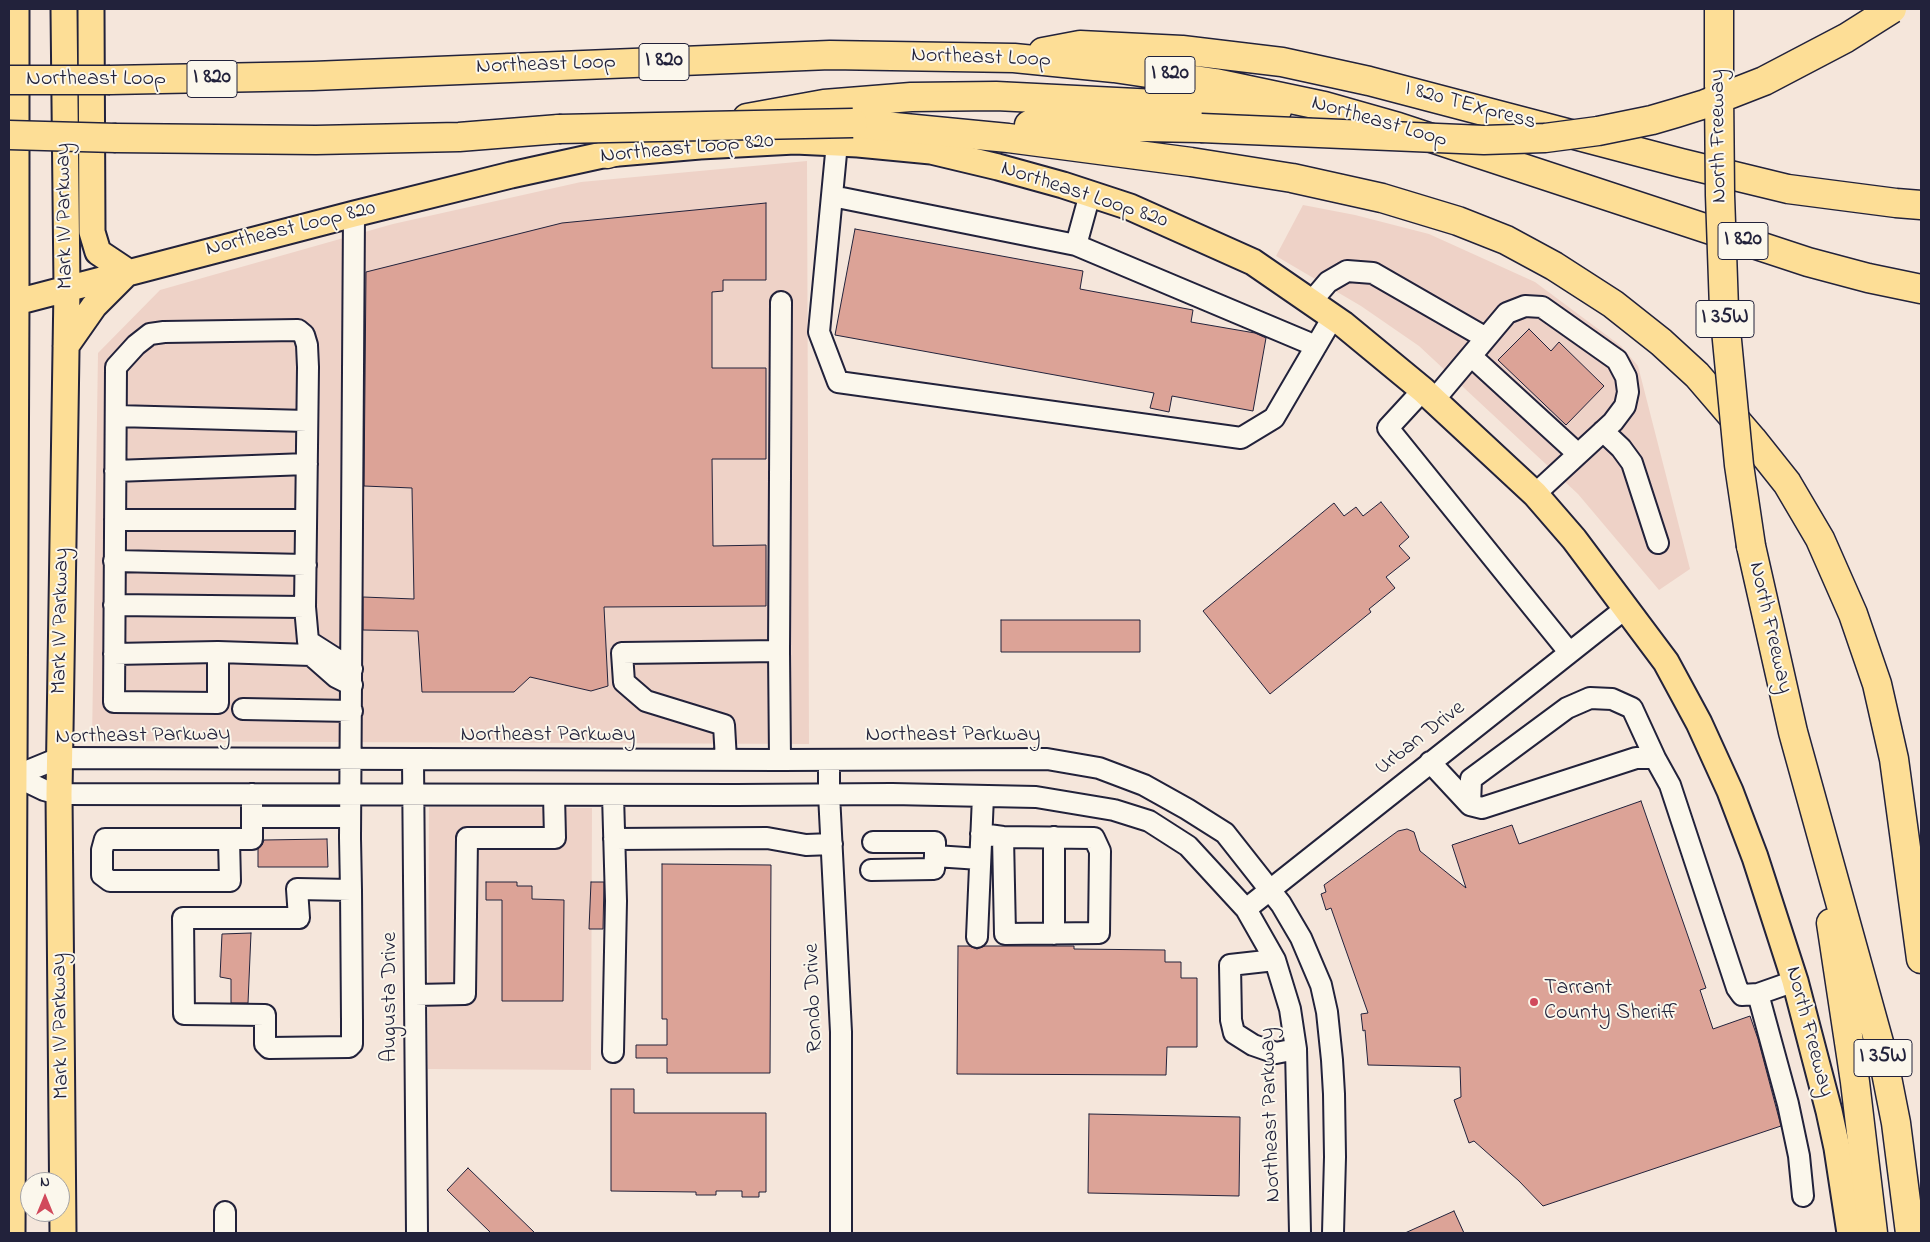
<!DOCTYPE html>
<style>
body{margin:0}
#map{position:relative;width:1930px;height:1242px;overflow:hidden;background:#f5e6db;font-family:"Indie Flower",sans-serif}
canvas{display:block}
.frame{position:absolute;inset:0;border:10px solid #22223b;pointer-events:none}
.north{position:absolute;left:20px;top:1172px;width:50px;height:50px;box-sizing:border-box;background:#fbf7ec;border:1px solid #a4a2a5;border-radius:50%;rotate:0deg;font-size:14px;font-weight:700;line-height:20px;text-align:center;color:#22223b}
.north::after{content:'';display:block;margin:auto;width:18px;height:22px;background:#d1495b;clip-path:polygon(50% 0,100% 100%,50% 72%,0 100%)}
</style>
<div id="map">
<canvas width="1930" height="1242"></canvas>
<div class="frame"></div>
<div class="north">N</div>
</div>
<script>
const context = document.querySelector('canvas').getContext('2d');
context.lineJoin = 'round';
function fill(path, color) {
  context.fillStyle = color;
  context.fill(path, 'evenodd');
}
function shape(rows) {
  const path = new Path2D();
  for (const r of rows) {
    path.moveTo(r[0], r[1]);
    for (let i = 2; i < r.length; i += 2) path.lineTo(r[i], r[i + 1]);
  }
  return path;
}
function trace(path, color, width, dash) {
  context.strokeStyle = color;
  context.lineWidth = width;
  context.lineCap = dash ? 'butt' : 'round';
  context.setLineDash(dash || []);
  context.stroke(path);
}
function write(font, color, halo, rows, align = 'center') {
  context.font = font + ' "Indie Flower",sans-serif';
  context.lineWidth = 4;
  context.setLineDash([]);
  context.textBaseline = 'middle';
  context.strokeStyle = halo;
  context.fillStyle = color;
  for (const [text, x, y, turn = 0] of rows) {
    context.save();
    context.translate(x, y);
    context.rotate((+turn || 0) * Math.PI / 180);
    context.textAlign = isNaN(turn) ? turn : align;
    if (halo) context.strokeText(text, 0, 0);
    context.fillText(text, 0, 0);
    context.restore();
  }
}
const built = shape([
 [807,161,809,744,92,741,98,353,160,290,393,224,581,182],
 [1303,205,1355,215,1429,234,1535,282,1621,346,1638,366,1690,569,1659,590,1578,494,1419,346,1361,306,1276,256],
 [429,807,592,808,591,1070,428,1069]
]);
const building = shape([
 [766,203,766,280,723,280,723,291,712,292,712,368,766,368,766,459,712,459,713,546,766,545,766,606,604,607,608,686,591,691,530,677,514,692,422,692,418,631,363,630,363,597,414,599,412,488,364,486,366,272,562,223,766,203],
 [855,229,1083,271,1080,289,1193,310,1191,322,1255,333,1266,338,1253,411,1172,396,1169,412,1150,408,1154,393,835,335,855,229],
 [1529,329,1551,351,1559,342,1604,386,1566,425,1498,360,1529,329],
 [1381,502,1409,537,1399,546,1410,558,1386,577,1395,588,1369,609,1371,612,1270,694,1203,611,1334,503,1344,516,1356,507,1363,516,1381,502],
 [1001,620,1140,620,1140,652,1001,652,1001,620],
 [1641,801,1706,988,1700,990,1713,1029,1750,1016,1758,1039,1781,1126,1543,1206,1519,1181,1474,1141,1469,1143,1454,1100,1461,1097,1460,1067,1368,1065,1365,1030,1363,1031,1361,1014,1368,1013,1331,908,1326,910,1321,894,1326,892,1324,885,1398,831,1407,829,1414,832,1420,851,1466,888,1452,845,1512,825,1519,844,1641,801],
 [327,839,328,867,258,867,258,849,262,845,264,840,327,839],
 [662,864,771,865,770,1073,667,1073,667,1058,636,1058,636,1045,667,1045,667,1019,662,1019,662,864],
 [486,882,517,882,517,886,532,886,532,899,564,900,563,1001,502,1001,502,900,486,900,486,882],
 [591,882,604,882,603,929,589,929,591,882],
 [251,933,248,1003,231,1003,231,979,220,977,222,934,251,933],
 [958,946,969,946,977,949,985,946,1074,946,1074,949,1165,950,1165,962,1181,962,1181,978,1197,978,1197,1047,1167,1047,1166,1075,957,1074,958,946],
 [611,1089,634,1089,634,1113,766,1113,766,1192,759,1192,759,1197,742,1197,742,1191,716,1191,716,1195,696,1195,696,1192,611,1191,611,1089],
 [1089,1114,1240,1117,1239,1196,1088,1193,1089,1114],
 [468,1168,535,1233,491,1233,447,1190,468,1168],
 [1454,1211,1464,1233,1405,1233,1454,1211]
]);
const minor = shape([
 [837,143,819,332,838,382,1241,438,1274,418,1333,317],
 [1090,194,1076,245,1316,346],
 [832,196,1076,245],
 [1311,302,1328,282,1347,271,1373,273,1486,338],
 [1471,356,1578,454],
 [1423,390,1388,428,1569,652],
 [1434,400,1507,313,1525,306,1542,307,1617,360,1626,377,1628,392,1625,406,1613,422,1535,494],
 [116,416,307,421],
 [1603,431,1621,448,1632,463,1658,543],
 [115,471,307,464],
 [115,520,306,520],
 [114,561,306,565],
 [114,605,305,607],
 [308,641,305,607,308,367,307,345,304,335,298,330,164,332,150,334,136,345,116,367,114,702,218,703,218,652,311,655],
 [779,651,781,302],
 [114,654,218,652],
 [352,669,308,641,311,655,336,677,352,685],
 [243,709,352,711],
 [413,760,417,1233],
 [726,760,724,725,646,701,624,682,622,653,779,651,780,760],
 [829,760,829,794,841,1032,841,1233],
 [1430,762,1470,805,1482,808,1636,758,1655,758,1670,785,1737,988,1742,995,1758,994,1795,981],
 [15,776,59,758,780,760,1047,759,1099,768,1144,785,1187,809,1225,833,1281,904,1301,938,1321,985,1327,1012,1332,1060,1334,1094,1335,1157,1333,1233],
 [15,776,44,790,59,794,736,795,892,794,1036,797,1114,810,1149,821,1188,846,1246,909,1275,960,1290,1009,1296,1049,1300,1233],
 [613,795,616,901,613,1052],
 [1470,805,1471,779,1567,708,1590,698,1612,699,1632,708,1655,758],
 [252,817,350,817],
 [981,834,1003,837,1094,838,1100,851,1099,933,1005,934,1003,837],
 [614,839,767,838,806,845,832,844],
 [229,840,230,881,110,881,102,875,102,850,105,839,252,839,252,794],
 [873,842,935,842,935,856],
 [871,870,934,869,935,856,980,859],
 [351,890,297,889,299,918,183,918,184,1014,265,1015,265,1044,269,1048,349,1047,352,1044,352,1022,351,890,350,838,354,214],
 [1246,909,1626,608],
 [1054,934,1054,837],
 [977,937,983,796],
 [1275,960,1230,965,1231,1020,1234,1033,1253,1045,1276,1053,1296,1049],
 [1758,994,1788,1104,1799,1156,1803,1196],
 [415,995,465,994,467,838,555,838,554,795],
 [225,1212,225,1233]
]);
const major = shape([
 [9,304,354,214,511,175,607,154,700,146,795,141,858,144,931,151,998,167,1063,185,1130,207,1253,262,1343,324,1423,390,1535,494,1574,539,1666,662,1699,723,1730,791,1755,857,1795,981,1829,1111,1837,1148,1850,1233],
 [66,346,94,306,128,272,98,252,92,232,91,9],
 [12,1233,16,302,16,9],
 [63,1233,59,794,67,288,64,9]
]);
const highway = shape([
 [1043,52,1080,45,1182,50,1282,62,1369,81,1681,163,1788,189,1896,203,1921,205],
 [110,80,313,76,830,55,1014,58,1114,68,1215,83,1324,106,1398,127,1808,262,1868,278,1921,289],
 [1719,90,1719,9],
 [747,118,824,104,911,97,996,96,1277,110],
 [853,123,1008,138,1191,162,1292,178,1382,198,1458,221,1506,240,1554,266,1613,304,1661,342,1697,375,1752,439,1787,483,1820,539,1853,614,1877,684,1894,759,1921,959],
 [1029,125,1201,128],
 [116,138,316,140,459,137,559,129],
 [607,154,688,130],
 [1751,546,1793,732,1883,1057,1896,1123,1910,1233],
 [1831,923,1855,1082,1873,1233]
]);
const highwayBridge = shape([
 [9,80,110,80],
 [1719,90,1720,195,1724,309,1739,465,1751,546],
 [1201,128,1484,140,1545,138,1598,131,1652,120,1676,113,1705,104,1764,81,1846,38,1892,9],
 [559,129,853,123],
 [9,135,116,138]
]);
const markers = [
 [1534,1002,5,"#d1495b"]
];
const shields = [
 [664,62,50],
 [1170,75,50],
 [212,79,50],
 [1743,241,50],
 [1725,319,58],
 [1883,1058,58]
];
const shieldNames = [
 ["I 820",664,62],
 ["I 820",1170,75],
 ["I 820",212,79],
 ["I 820",1743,241],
 ["I 35W",1725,319],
 ["I 35W",1883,1058]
];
const streetNames = [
 ["Northeast Loop",981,59,2],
 ["Northeast Loop",546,66,-2],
 ["Northeast Loop",96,80],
 ["I 820 TEXpress",1470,107,15],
 ["Northeast Loop",1379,123,16],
 ["North Freeway",1720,136,-91],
 ["Northeast Loop 820",687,150,-5],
 ["Northeast Loop 820",1084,196,18],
 ["Mark IV Parkway",66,216,-91],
 ["Northeast Loop 820",291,230,-14],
 ["Mark IV Parkway",62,621,-89],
 ["North Freeway",1769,628,77],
 ["Northeast Parkway",548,736],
 ["Northeast Parkway",953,736],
 ["Northeast Parkway",143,737,-1],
 ["Urban Drive",1421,739,-38],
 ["Augusta Drive",391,997,-90],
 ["Rondo Drive",815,998,-92],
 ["Mark IV Parkway",62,1026,-91],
 ["North Freeway",1808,1032,75],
 ["Northeast Parkway",1272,1115,-92]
];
const poiNames = [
 ["Tarrant",1544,989],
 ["County Sheriff",1544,1014]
];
fill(built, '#eed2c7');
fill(building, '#dca397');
trace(building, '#22223b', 1);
trace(minor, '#22223b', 24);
trace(major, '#22223b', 29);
trace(highway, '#22223b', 31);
trace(minor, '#fbf7ec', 20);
trace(major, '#fdde96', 25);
trace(highway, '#fdde96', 28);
trace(highwayBridge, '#22223b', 31, []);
trace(highwayBridge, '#fdde96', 28);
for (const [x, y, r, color] of markers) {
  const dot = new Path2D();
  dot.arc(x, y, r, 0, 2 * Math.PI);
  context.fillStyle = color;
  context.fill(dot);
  trace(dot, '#fbf7ec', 2);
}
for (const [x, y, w] of shields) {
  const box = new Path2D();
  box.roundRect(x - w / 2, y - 18.5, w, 37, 4);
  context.fillStyle = '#fbf7ec';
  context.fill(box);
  trace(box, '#22223b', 1);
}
write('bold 21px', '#22223b', null, shieldNames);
write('22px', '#22223b', '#fbf7ec', streetNames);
write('22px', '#22223b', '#fbf7ec', poiNames, 'left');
</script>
